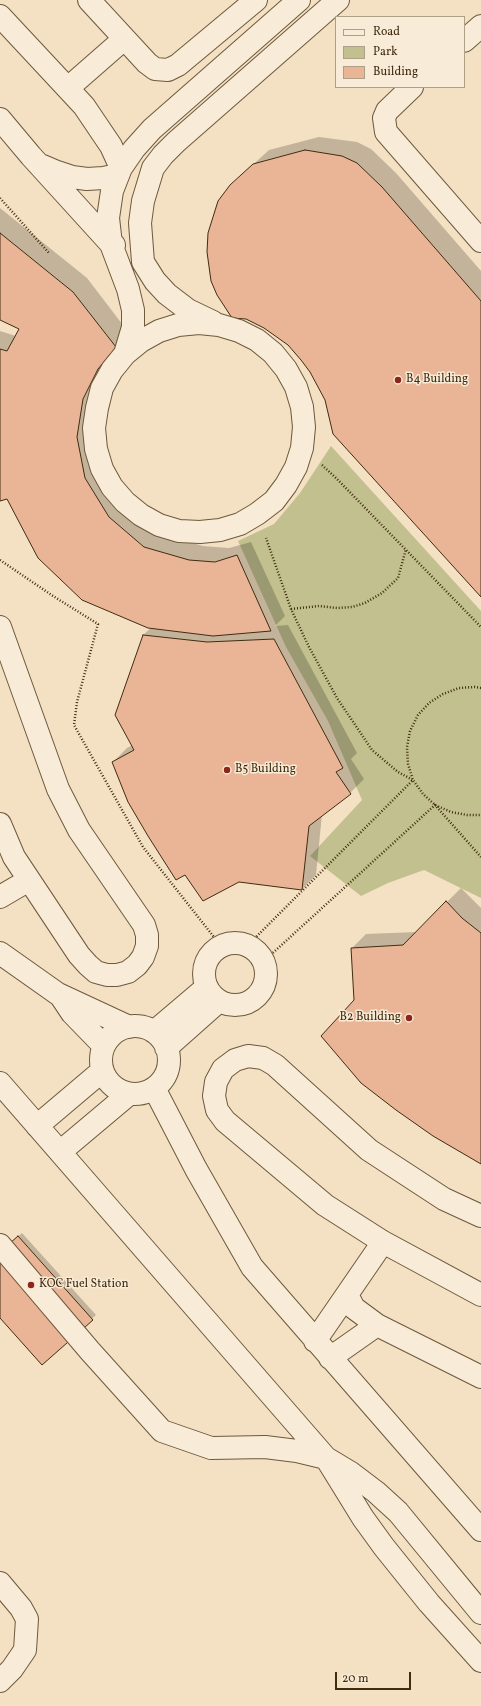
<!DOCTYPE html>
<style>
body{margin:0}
#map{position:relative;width:481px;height:1706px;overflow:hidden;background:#f4e0c2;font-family:Vollkorn,serif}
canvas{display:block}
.legend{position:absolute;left:335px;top:16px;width:130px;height:72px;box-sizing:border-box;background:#f8ebd7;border:1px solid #ae9f87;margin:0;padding:5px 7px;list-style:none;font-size:12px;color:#402c10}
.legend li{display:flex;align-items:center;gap:8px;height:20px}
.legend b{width:20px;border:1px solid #ae9f87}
.scale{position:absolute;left:335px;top:1672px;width:76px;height:18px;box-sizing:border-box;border:2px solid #402c10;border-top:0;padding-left:5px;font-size:12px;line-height:14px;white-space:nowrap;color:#402c10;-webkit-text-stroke:3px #f8ebd7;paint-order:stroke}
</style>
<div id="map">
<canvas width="481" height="1706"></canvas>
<ul class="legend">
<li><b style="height:5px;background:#f8ebd7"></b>Road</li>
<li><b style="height:11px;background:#c2c08e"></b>Park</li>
<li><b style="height:11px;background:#eab497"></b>Building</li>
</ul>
<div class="scale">20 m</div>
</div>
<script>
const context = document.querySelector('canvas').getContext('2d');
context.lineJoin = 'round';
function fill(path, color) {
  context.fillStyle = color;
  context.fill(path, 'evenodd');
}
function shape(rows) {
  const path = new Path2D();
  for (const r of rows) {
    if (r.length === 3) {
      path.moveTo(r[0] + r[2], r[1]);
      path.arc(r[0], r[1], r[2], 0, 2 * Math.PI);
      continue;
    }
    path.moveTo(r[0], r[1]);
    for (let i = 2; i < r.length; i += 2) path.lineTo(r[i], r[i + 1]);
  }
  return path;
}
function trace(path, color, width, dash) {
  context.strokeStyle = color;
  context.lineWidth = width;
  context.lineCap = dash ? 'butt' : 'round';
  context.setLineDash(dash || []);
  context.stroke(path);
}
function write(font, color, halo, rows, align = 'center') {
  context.font = font + ' Vollkorn,serif';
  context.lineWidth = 3;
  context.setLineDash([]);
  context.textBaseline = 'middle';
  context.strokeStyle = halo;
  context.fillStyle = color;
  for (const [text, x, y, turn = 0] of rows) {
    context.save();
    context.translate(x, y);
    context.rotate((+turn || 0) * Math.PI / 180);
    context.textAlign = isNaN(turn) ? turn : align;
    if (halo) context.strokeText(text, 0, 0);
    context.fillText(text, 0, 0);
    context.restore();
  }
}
const green = shape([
 [331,446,481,611,481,898,424,870,388,883,361,896,310,856,362,800,328,721,286,647,238,541,274,524,300,493]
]);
const shadow = shape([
 [319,137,357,142,371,149,396,173,481,271,481,595,326,399,311,371,289,344,246,171,269,150],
 [0,208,87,278,129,333,112,354,99,463,158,533,203,546,229,548,251,542,285,616,275,626,288,625,357,753,351,759,364,779,350,793,322,814,316,875,302,889,113,762,127,748,133,745,143,635,151,628,7,498,0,500,0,331,16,336,20,328,0,319],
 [461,888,481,908,481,1163,355,1000,352,948,366,934,417,932],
 [22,1233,96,1315,42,1363,0,1316,0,1252]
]);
const building = shape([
 [305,150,342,156,357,163,382,187,481,301,481,597,333,434,325,400,310,372,301,360,288,345,264,328,246,319,232,318,217,295,211,281,207,252,208,233,218,201,230,185,253,164,305,150],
 [0,233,73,292,116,347,98,369,83,399,77,437,85,478,109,517,144,547,189,560,215,562,237,555,271,631,213,636,148,628,82,600,38,558,7,499,0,501,0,349,7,351,19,329,0,320,0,233],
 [143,635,207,642,274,639,343,768,336,772,351,794,309,826,302,890,239,882,203,901,185,875,176,880,148,836,128,802,112,762,134,750,115,715,143,635],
 [446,901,462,918,481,933,481,1164,433,1136,396,1110,361,1083,321,1036,354,1000,351,948,403,945,446,901],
 [18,1236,93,1320,42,1365,0,1318,0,1252,18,1236]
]);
const path = shape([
 [0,198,49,253],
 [322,465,337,479,481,627],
 [0,560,53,596,98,624,77,702,74,725,143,847,221,946],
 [291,609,319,606,337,608,352,607,365,603,382,593,398,578,406,549],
 [481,688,475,687,459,688,443,694,429,703,418,715,410,731,407,747,408,764,413,780,423,794,435,805,451,812,467,815,481,815],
 [248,945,413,780,398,772,372,750,337,698,309,647,291,609,266,538],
 [264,961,435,805,481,857]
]);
const minor = shape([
 [89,0,147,63,155,69,168,70,178,65,256,0],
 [0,16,84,106,111,146,121,168],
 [464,41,481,26],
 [412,87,387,111,384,118,386,132,481,241],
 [68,88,124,39],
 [0,119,31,156,111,244,114,245],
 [43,166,57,172,72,177,87,179,103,178,118,175],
 [213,322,188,310,167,294,155,281,143,262,140,223,143,201,153,168,163,155,176,142,338,0],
 [125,354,141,341,159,331,178,325,199,323,219,325,239,331,257,340,273,353,286,369,296,387,302,407,304,427,302,448,296,467,286,485,274,501,257,514,240,524,220,530,200,532,179,531,159,525,141,515,125,502,112,487,102,469,96,449,94,428,97,408,102,388,112,370,125,354,133,327,133,310,128,289,111,244,108,218,112,191,121,168,134,149,152,129,299,0],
 [0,627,58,789,79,830,144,925,147,935,147,946,143,957,137,965,128,972,117,975,107,975,96,972,88,965,79,955,14,857,0,824],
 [0,897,29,880],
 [235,974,31],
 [0,953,58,994,129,1027],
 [62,998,72,1013,104,1046],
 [135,1060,34],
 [154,1032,207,987],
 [166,1048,219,1001],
 [0,1083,326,1458,363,1518,384,1547,429,1603,481,1661],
 [154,1088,196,1169,252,1267,481,1530],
 [37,1126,102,1071],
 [60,1152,129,1094],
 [481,1216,444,1199,369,1150,275,1065,263,1058,248,1056,235,1060,223,1069,216,1082,214,1096,217,1110,225,1121,325,1205,383,1242,481,1295],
 [0,1245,90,1351,162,1431,211,1448,265,1447,297,1451,326,1458,351,1473,376,1492,398,1512,481,1613],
 [347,1295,354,1308,377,1325,481,1377],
 [315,1341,383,1242],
 [330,1358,377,1325],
 [0,1583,21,1608,27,1619,25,1650,12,1669,0,1681]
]);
const markers = [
 [398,380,4,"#8f2418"],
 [227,770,4,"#8f2418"],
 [409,1018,4,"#8f2418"],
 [31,1285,4,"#8f2418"]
];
const poiNames = [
 ["B4 Building",406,380],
 ["B5 Building",235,770],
 ["B2 Building",401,1018,"right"],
 ["KOC Fuel Station",39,1285]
];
fill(green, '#c2c08e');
fill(shadow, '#0003');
fill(building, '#eab497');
trace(building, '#402c10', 1);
trace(minor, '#6d593c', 24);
trace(path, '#402c10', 2.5, [1, 2]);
trace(minor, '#f8ebd7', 22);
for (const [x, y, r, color] of markers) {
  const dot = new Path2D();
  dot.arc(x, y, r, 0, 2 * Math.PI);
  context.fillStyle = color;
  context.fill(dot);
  trace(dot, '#f8ebd7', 1.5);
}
write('12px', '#402c10', '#f8ebd7', poiNames, 'left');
</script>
